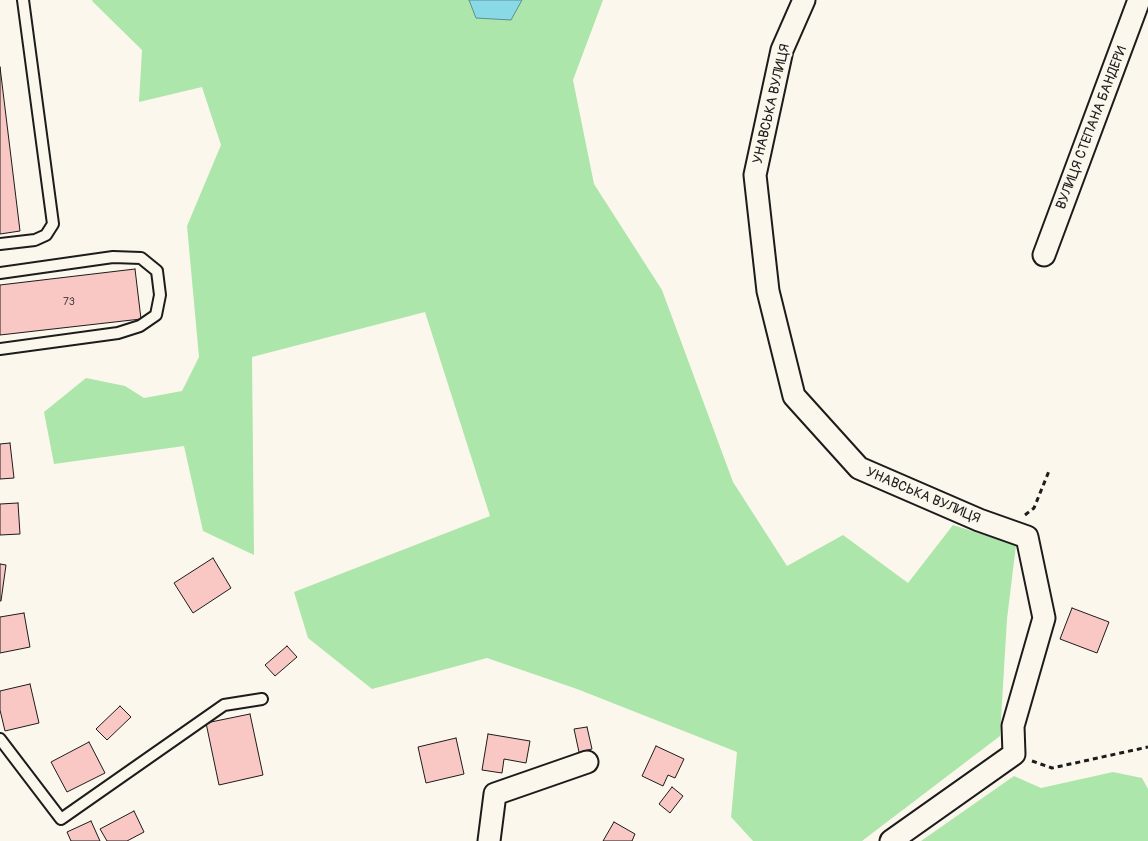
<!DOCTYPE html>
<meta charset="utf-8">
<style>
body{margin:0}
canvas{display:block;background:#fbf7ec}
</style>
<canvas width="1148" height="841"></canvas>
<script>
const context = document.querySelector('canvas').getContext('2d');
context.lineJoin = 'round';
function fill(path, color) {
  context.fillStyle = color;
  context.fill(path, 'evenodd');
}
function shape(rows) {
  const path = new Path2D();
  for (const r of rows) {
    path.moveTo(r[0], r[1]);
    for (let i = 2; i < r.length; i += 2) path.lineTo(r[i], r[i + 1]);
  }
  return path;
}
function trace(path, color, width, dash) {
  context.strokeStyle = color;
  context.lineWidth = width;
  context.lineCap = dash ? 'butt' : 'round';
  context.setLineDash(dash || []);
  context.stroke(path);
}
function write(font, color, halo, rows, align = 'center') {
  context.font = font + ' Pangolin,sans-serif';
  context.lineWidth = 5;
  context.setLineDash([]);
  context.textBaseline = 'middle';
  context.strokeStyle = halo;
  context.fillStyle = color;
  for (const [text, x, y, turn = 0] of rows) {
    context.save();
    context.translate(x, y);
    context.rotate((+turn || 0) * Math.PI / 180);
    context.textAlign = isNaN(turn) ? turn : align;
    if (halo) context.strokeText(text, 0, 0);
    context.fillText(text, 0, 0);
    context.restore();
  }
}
const green = shape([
 [92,0,603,0,573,80,594,184,662,290,733,482,787,566,843,535,908,583,953,525,1016,545,1007,619,1000,736,862,841,753,841,731,817,737,752,577,689,487,658,372,689,308,638,294,592,490,516,425,312,252,357,254,555,203,531,184,446,54,464,44,412,86,378,125,386,144,398,182,391,199,357,187,226,221,145,202,87,139,102,142,50,93,2],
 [1113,772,1142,778,1148,789,1148,841,921,841,1014,776,1041,788]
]);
const water = shape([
 [469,0,522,0,511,20,476,18,469,0]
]);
const building = shape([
 [0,67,20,231,0,234,0,67],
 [135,269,141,319,0,335,0,285,135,269],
 [10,443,14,478,0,479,0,444,10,443],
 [18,503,20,534,0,535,0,504,18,503],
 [213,558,231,588,193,613,174,583,213,558],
 [0,564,6,565,1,601,0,601,0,564],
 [1072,608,1109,622,1097,653,1060,639,1072,608],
 [24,613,30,647,0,653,0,617,24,613],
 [287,646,297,657,275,676,265,665,287,646],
 [30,684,39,723,5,731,0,710,0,691,30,684],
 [120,706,131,717,107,740,96,729,120,706],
 [250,714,263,775,219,785,206,723,250,714],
 [587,727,592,749,579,752,574,729,587,727],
 [488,734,530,741,526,763,504,759,502,773,482,770,488,734],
 [456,738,464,774,426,783,418,747,456,738],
 [89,742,105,773,67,792,51,762,89,742],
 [656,746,684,759,675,778,668,775,663,786,642,776,656,746],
 [672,787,683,796,670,813,659,804,672,787],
 [134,811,144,832,127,841,107,841,100,829,134,811],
 [91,821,100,841,71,841,67,832,91,821],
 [614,822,635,834,632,841,603,841,614,822]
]);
const path = shape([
 [1025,515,1034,508,1049,471],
 [1032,761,1052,768,1148,747]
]);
const lane = shape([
 [0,244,35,240,46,235,53,224,23,0],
 [0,273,113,257,141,258,157,271,160,295,156,315,140,326,118,333,0,349],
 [0,739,61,819,224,705,262,699]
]);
const street = shape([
 [804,0,782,50,755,175,768,291,794,396,859,468,979,520,1027,537,1044,618,1013,726,1014,754,891,841],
 [1044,255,1139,0],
 [489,841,495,794,587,762]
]);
const numberNames = [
 ["73",69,302]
];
const streetNames = [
 ["УНАВСЬКА ВУЛИЦЯ",772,104,-77],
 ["ВУЛИЦЯ СТЕПАНА БАНДЕРИ",1092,128,-69],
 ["УНАВСЬКА ВУЛИЦЯ",923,496,23]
];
fill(green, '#ade6aa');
fill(water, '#8ad9e6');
trace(water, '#5e8d95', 1);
fill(building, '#f9c8c4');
trace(building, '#1c1c1c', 1);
trace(lane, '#1c1c1c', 14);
trace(street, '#1c1c1c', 25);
trace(path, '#1c1c1c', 3, [5, 4]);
trace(lane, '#fbf7ec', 10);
trace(street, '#fbf7ec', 21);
write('11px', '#534746', null, numberNames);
write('14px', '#1c1c1c', '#fbf7ec', streetNames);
</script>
